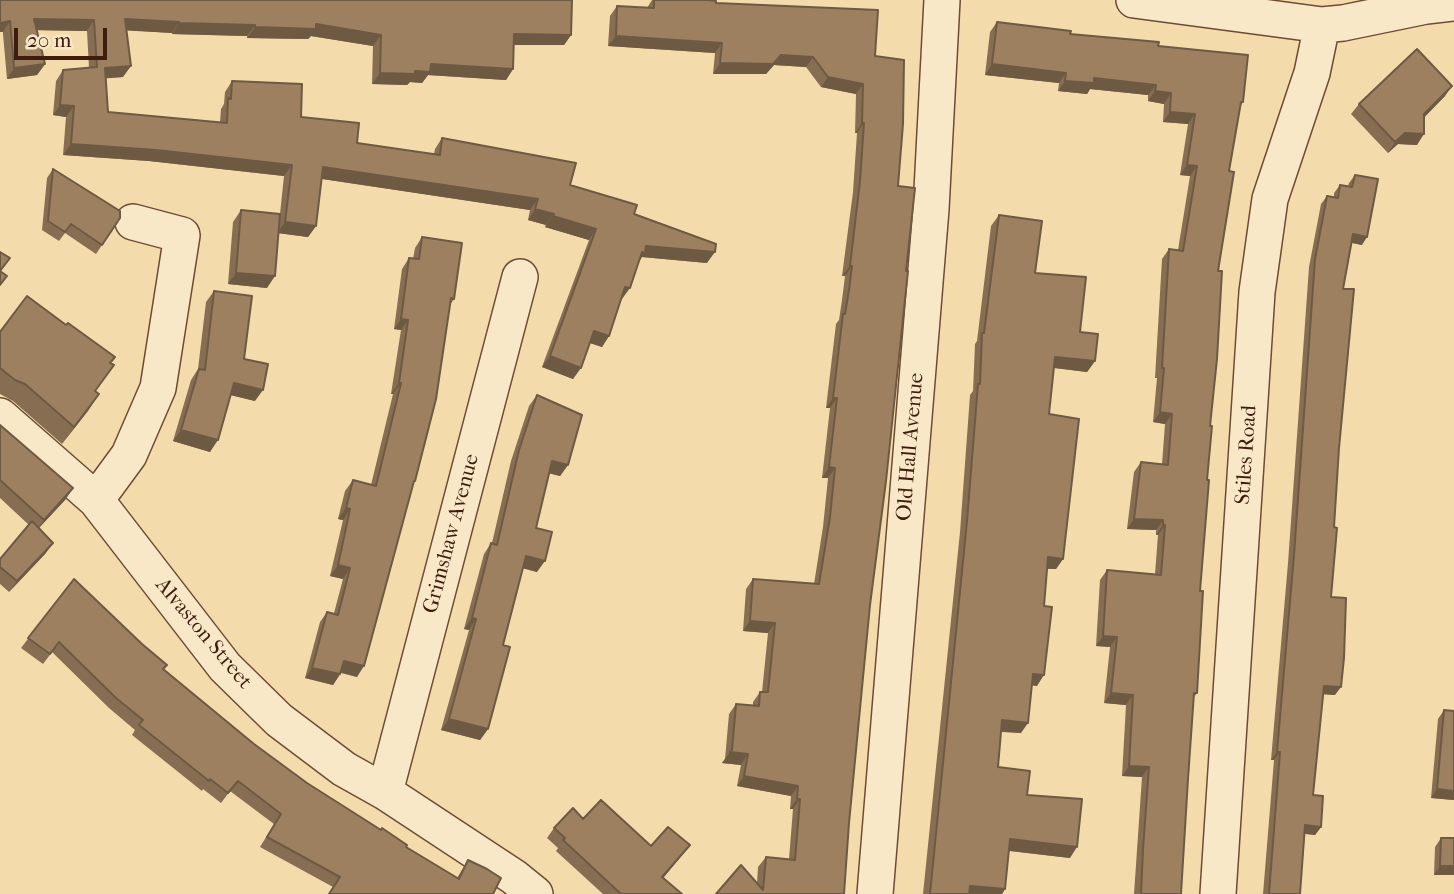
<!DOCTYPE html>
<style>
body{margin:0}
#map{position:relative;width:1454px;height:894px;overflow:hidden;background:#f4dbab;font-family:"IM FELL French Canon",serif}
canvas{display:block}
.scale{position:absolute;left:14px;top:28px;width:93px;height:32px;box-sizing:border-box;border:4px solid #3e1d0e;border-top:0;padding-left:9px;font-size:21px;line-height:24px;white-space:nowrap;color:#3e1d0e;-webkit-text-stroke:5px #f8e8c8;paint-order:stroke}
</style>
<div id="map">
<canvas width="1454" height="894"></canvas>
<div class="scale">20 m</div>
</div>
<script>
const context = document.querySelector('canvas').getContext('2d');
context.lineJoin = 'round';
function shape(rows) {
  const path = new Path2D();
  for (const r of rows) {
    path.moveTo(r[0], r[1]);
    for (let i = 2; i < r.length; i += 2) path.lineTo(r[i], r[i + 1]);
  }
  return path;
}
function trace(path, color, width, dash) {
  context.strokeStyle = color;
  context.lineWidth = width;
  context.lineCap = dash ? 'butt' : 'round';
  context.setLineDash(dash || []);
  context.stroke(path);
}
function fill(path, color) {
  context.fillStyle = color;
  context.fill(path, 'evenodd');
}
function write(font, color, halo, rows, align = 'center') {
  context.font = font + ' "IM FELL French Canon",serif';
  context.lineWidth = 5;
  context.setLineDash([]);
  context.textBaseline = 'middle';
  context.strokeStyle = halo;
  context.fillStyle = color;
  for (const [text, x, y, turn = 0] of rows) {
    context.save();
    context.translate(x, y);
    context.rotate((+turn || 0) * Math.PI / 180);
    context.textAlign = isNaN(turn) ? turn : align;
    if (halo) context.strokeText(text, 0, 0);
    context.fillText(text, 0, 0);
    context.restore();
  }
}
const street = shape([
 [1134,0,1322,25,1343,23,1426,6,1454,3],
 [0,416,96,500,225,667,279,720,344,769,385,792,514,877,535,894],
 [96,500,129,455,158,388,182,235,133,222],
 [385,792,520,277],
 [875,894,931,209,942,0],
 [1218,894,1257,292,1270,199,1312,73,1322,25]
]);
const wall = shape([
 [0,0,571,35,564,45,514,45,513,69,506,80,428,75,422,83,410,82,407,85,372,84,373,46,311,36,308,39,247,38,247,36,172,34,172,33,127,30,123,77,106,78,108,112,220,122,221,109,224,104,225,92,232,81,301,117,357,143,434,154,435,149,442,138,570,185,634,214,707,263,642,257,638,263,621,299,609,336,602,347,590,343,573,379,542,367,589,240,545,227,546,225,528,220,530,210,322,179,316,226,308,237,278,233,267,288,228,284,233,222,241,210,280,214,284,176,149,161,63,155,66,117,53,115,56,81,63,70,89,68,87,31,37,30,45,64,37,75,7,79],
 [652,0,707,0,875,56,870,605,849,823,844,894,716,894,757,884,758,867,766,857,789,859,793,809,790,809,791,796,737,786,741,765,722,763,725,759,729,714,736,704,753,706,753,702,760,692,762,692,768,633,743,631,746,589,753,579,814,584,823,527,828,478,822,478,830,408,826,408,836,324,839,320,842,300,845,276,842,276,853,192,857,133,855,133,856,94,821,87,806,67,774,65,766,74,713,74,715,53,608,46,610,16,617,6,647,8],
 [997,22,1070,34,1158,46,1243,102,1240,107,1229,171,1218,271,1200,591,1197,693,1194,697,1188,779,1181,894,1134,894,1142,777,1122,776,1126,705,1104,703,1110,647,1096,646,1100,580,1107,570,1155,574,1158,535,1156,535,1156,530,1127,529,1134,472,1141,462,1162,464,1165,424,1153,422,1157,378,1155,378,1162,259,1169,249,1178,250,1190,176,1180,175,1188,124,1163,122,1164,104,1148,101,1148,95,1090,89,1087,94,1058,91,1059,83,985,75,990,32],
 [1445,96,1424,117,1417,145,1398,144,1388,153,1351,114,1359,104],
 [53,169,120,218,96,254,65,233,59,241,42,230,47,178],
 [1355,175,1362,245,1352,243,1343,289,1339,448,1334,527,1331,597,1335,695,1323,694,1313,795,1321,827,1315,835,1305,834,1300,894,1263,894,1274,760,1271,760,1288,563,1309,267,1321,204,1327,196,1334,197,1334,193,1340,185,1348,186,1349,183],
 [999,215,1035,273,1080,332,1095,361,1087,372,1054,368,1049,414,1063,559,1056,569,1047,569,1037,686,1032,685,1021,733,1001,732,998,767,1027,795,1070,858,1009,851,1005,889,1002,894,923,894,960,532,970,395,973,391,975,344,977,341,991,226],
 [422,237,454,299,450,305,413,485,357,677,341,673,333,685,305,678,320,622,327,612,334,613,343,579,330,576,343,520,338,519,345,491,353,480,371,485,393,394,391,394,401,330,394,329,402,269,409,258,413,259,415,248],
 [214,291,255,401,231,395,210,452,173,441,191,380,198,369,206,302],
 [0,332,110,363,95,391,99,394,62,444,13,401,0,394],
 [537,395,568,465,560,476,549,473,536,528,537,572,523,568,503,645,488,729,480,740,441,730,469,630,464,629,484,554,491,543,492,543,511,461,529,406],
 [0,425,73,488,65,500,39,528,53,543,45,554,9,592,0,584,0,559,29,525,0,498],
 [74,579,164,669,254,744,307,783,406,847,457,878,468,860,493,894,328,894,333,887,260,847,274,824,230,791,221,803,203,789,202,791,132,735,135,730,109,708,52,652,43,664,21,648],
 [1444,710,1454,800,1431,798,1438,719],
 [583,819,651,846,682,855,663,878,682,894,603,894,556,851,558,848,547,838,554,828],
 [1441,838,1454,838,1454,875,1434,875,1435,847]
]);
const shadedWall = shape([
 [34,19,94,20,87,31,26,30],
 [125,19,179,22,172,33,118,30],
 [10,21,3,32,0,32,0,23],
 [179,23,255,25,247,36,172,34],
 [316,24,381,35,373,46,311,36,308,39,247,38,255,27],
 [514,34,571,35,564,45,507,45],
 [616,36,722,43,715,53,608,46],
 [781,55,813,57,806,67,774,65,766,74,713,74,720,63],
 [45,64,37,75,7,79,14,68],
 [431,64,513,69,506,80,428,75,422,83,410,82,407,85,372,84,380,73,415,71],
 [992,64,1066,73,1059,83,985,75],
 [131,66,123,77,98,79,105,68],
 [828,77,863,84,856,94,821,87],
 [1094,78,1156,85,1148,95,1090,89,1087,94,1058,91,1065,81],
 [1452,86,1445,96,1417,125,1424,114],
 [1155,91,1171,93,1164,104,1148,101],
 [60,105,74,106,66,117,53,115],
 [1170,112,1195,114,1188,124,1163,122],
 [862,123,864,123,857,133,855,133],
 [1405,133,1424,134,1417,145,1398,144,1388,153,1395,142],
 [71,144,156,150,292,165,284,176,149,161,63,155],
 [1187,165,1197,166,1190,176,1180,175],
 [323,167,538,199,530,210,316,178],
 [535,209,554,214,546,225,528,220],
 [553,216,596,229,589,240,545,227],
 [285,222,316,226,308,237,277,233],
 [1353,234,1367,237,1362,245,1348,242],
 [646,246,715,252,707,263,642,257,637,264,634,263],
 [850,266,852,266,845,276,842,276],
 [236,273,275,276,267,288,228,284],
 [625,287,630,288,622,299,618,297],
 [401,319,408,320,401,330,394,329],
 [594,331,609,336,602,347,587,342],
 [550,356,581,368,573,379,542,367],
 [1055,357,1095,361,1087,372,1047,367],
 [234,383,263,390,255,401,226,394],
 [399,383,401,383,393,394,391,394],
 [99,394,88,411,62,444,74,427],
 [833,398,837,398,830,408,826,408],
 [1160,412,1172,414,1165,424,1153,422],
 [181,430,218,440,210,452,173,441],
 [552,461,568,465,560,476,544,472],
 [829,467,835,468,828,478,822,478],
 [73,488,65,500,36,531,44,520],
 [346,508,350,509,343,520,338,519],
 [1134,519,1163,520,1156,530,1127,529],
 [1163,525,1165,525,1158,535,1156,535],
 [53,543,45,554,9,592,17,581],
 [526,556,545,561,537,572,518,567],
 [1048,557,1063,559,1056,569,1041,568],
 [338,565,350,568,343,579,330,576],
 [472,618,476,619,469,630,464,629],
 [750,621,775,623,768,633,743,631],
 [1103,636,1117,637,1110,647,1096,646],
 [344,661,364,666,357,677,336,671],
 [312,668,340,674,333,685,305,678],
 [1033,674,1044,675,1037,686,1025,684],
 [1324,686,1341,687,1335,695,1319,694],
 [1111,693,1133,695,1126,705,1104,703],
 [449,719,488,729,480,740,441,730],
 [1002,720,1028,723,1021,733,994,731],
 [730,752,748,754,741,765,722,763],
 [1277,752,1280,752,1274,760,1271,760],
 [1129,766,1149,767,1142,777,1122,776],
 [744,776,798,786,791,796,737,786],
 [1437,789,1454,791,1454,800,1431,798],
 [797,799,800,799,793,809,790,809],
 [1305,825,1321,827,1315,835,1300,833],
 [1010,839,1077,847,1070,858,1003,850],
 [690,845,682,855,655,888,662,877],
 [1440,866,1454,866,1454,875,1434,875],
 [970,886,1005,889,1002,894,965,894]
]);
const building = shape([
 [0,0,572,0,571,35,514,34,513,69,431,64,430,72,415,71,415,74,380,73,381,35,316,24,316,29,255,27,255,25,179,23,179,22,125,19,131,66,105,68,108,112,227,123,228,98,231,99,232,81,302,84,301,117,359,123,357,143,440,155,442,138,576,163,570,185,637,205,634,214,716,244,715,252,646,246,645,253,642,252,630,288,625,287,609,336,594,331,581,368,550,356,596,229,553,216,554,214,535,209,538,199,323,167,316,226,285,222,292,165,156,150,71,144,74,106,60,105,63,70,97,67,94,20,34,19,45,64,14,68,10,21,0,23,0,0],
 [654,0,707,0,716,1,716,3,878,10,875,56,904,60,903,124,898,186,915,188,906,271,908,271,886,481,870,605,849,823,844,894,716,894,741,865,763,890,766,857,795,860,800,799,797,799,798,786,744,776,748,754,730,752,732,750,736,704,759,706,760,692,768,692,775,623,750,621,753,579,819,584,830,517,835,468,829,467,837,398,833,398,843,314,845,314,849,290,852,266,850,266,860,181,864,123,862,123,863,84,828,77,813,57,781,55,773,64,720,63,722,43,616,36,617,6,654,8,654,0],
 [997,22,1071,31,1070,34,1159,42,1158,46,1248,55,1243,102,1241,102,1229,171,1234,172,1218,271,1222,271,1217,359,1210,426,1212,426,1207,480,1209,480,1200,591,1203,591,1197,693,1194,693,1188,779,1181,894,1141,894,1143,849,1149,767,1129,766,1133,695,1111,693,1117,637,1103,636,1107,570,1161,575,1165,525,1163,525,1163,520,1134,519,1141,462,1168,465,1172,414,1160,412,1164,368,1162,368,1169,249,1183,251,1197,166,1187,165,1195,114,1170,112,1171,93,1155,91,1156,85,1094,78,1094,83,1065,81,1066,73,992,64,997,22],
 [1417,49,1452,86,1424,114,1424,134,1405,133,1395,142,1359,104,1417,49],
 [53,169,120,211,120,218,102,245,71,224,65,232,48,221,53,169],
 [1355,175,1378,179,1367,237,1353,234,1343,289,1354,289,1339,448,1334,527,1337,528,1331,597,1346,598,1344,658,1341,687,1324,686,1313,795,1323,796,1321,827,1305,825,1300,894,1269,894,1280,752,1277,752,1294,555,1315,259,1327,196,1338,198,1340,185,1352,187,1355,175],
 [241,210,280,214,275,276,236,273,241,210],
 [999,215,1042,221,1035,273,1086,277,1080,332,1098,334,1095,361,1055,357,1049,414,1079,419,1063,559,1048,557,1044,606,1052,607,1044,675,1033,674,1028,723,1002,720,998,767,1030,771,1027,795,1082,799,1077,847,1010,839,1005,889,970,886,969,894,930,894,967,521,978,384,980,384,982,333,984,333,999,215],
 [422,237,462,243,454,299,451,298,436,399,415,481,414,481,364,666,344,661,340,674,312,668,327,612,338,615,350,568,338,565,350,509,346,508,353,480,376,486,401,383,399,383,408,320,401,319,409,258,419,259,422,237],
 [0,252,10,258,0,271,7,276,0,285,0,252],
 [214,291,252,296,244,359,268,364,263,390,234,383,218,440,181,430,199,369,205,370,214,291],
 [27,296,66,325,68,323,115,357,110,363,114,365,95,391,99,394,74,427,25,384,15,380,0,368,0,332,27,296],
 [537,395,582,415,568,465,552,461,536,528,552,532,545,561,526,556,503,645,510,647,488,729,449,719,476,619,472,618,491,543,497,545,519,450,537,395],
 [0,425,73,488,44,520,0,480,0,425],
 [32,521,53,543,17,581,0,567,0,559,32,521],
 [74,579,142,644,167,665,163,669,254,744,307,783,381,830,382,828,407,845,406,847,459,879,468,860,487,869,501,878,493,894,329,894,340,877,267,837,281,814,238,781,228,793,210,779,209,781,139,725,143,720,116,698,59,642,50,654,28,638,74,579],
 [1444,710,1454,711,1454,791,1437,789,1444,710],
 [601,800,651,846,668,827,690,845,662,877,682,894,621,894,563,840,565,838,554,828,573,808,583,819,601,800],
 [1441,838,1454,838,1454,866,1440,866,1441,838]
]);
const streetNames = [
 ["Old Hall Avenue",911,447,-85],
 ["Stiles Road",1247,455,-86],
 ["Grimshaw Avenue",452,534,-75],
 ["Alvaston Street",203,634,50]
];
trace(street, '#6c4c35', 38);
trace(street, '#f8e8c8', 35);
fill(wall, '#876e53');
fill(shadedWall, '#6e5a43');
fill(building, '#9d8060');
trace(building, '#6e5a43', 2);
write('21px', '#3e1d0e', '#f8e8c8', streetNames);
</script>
